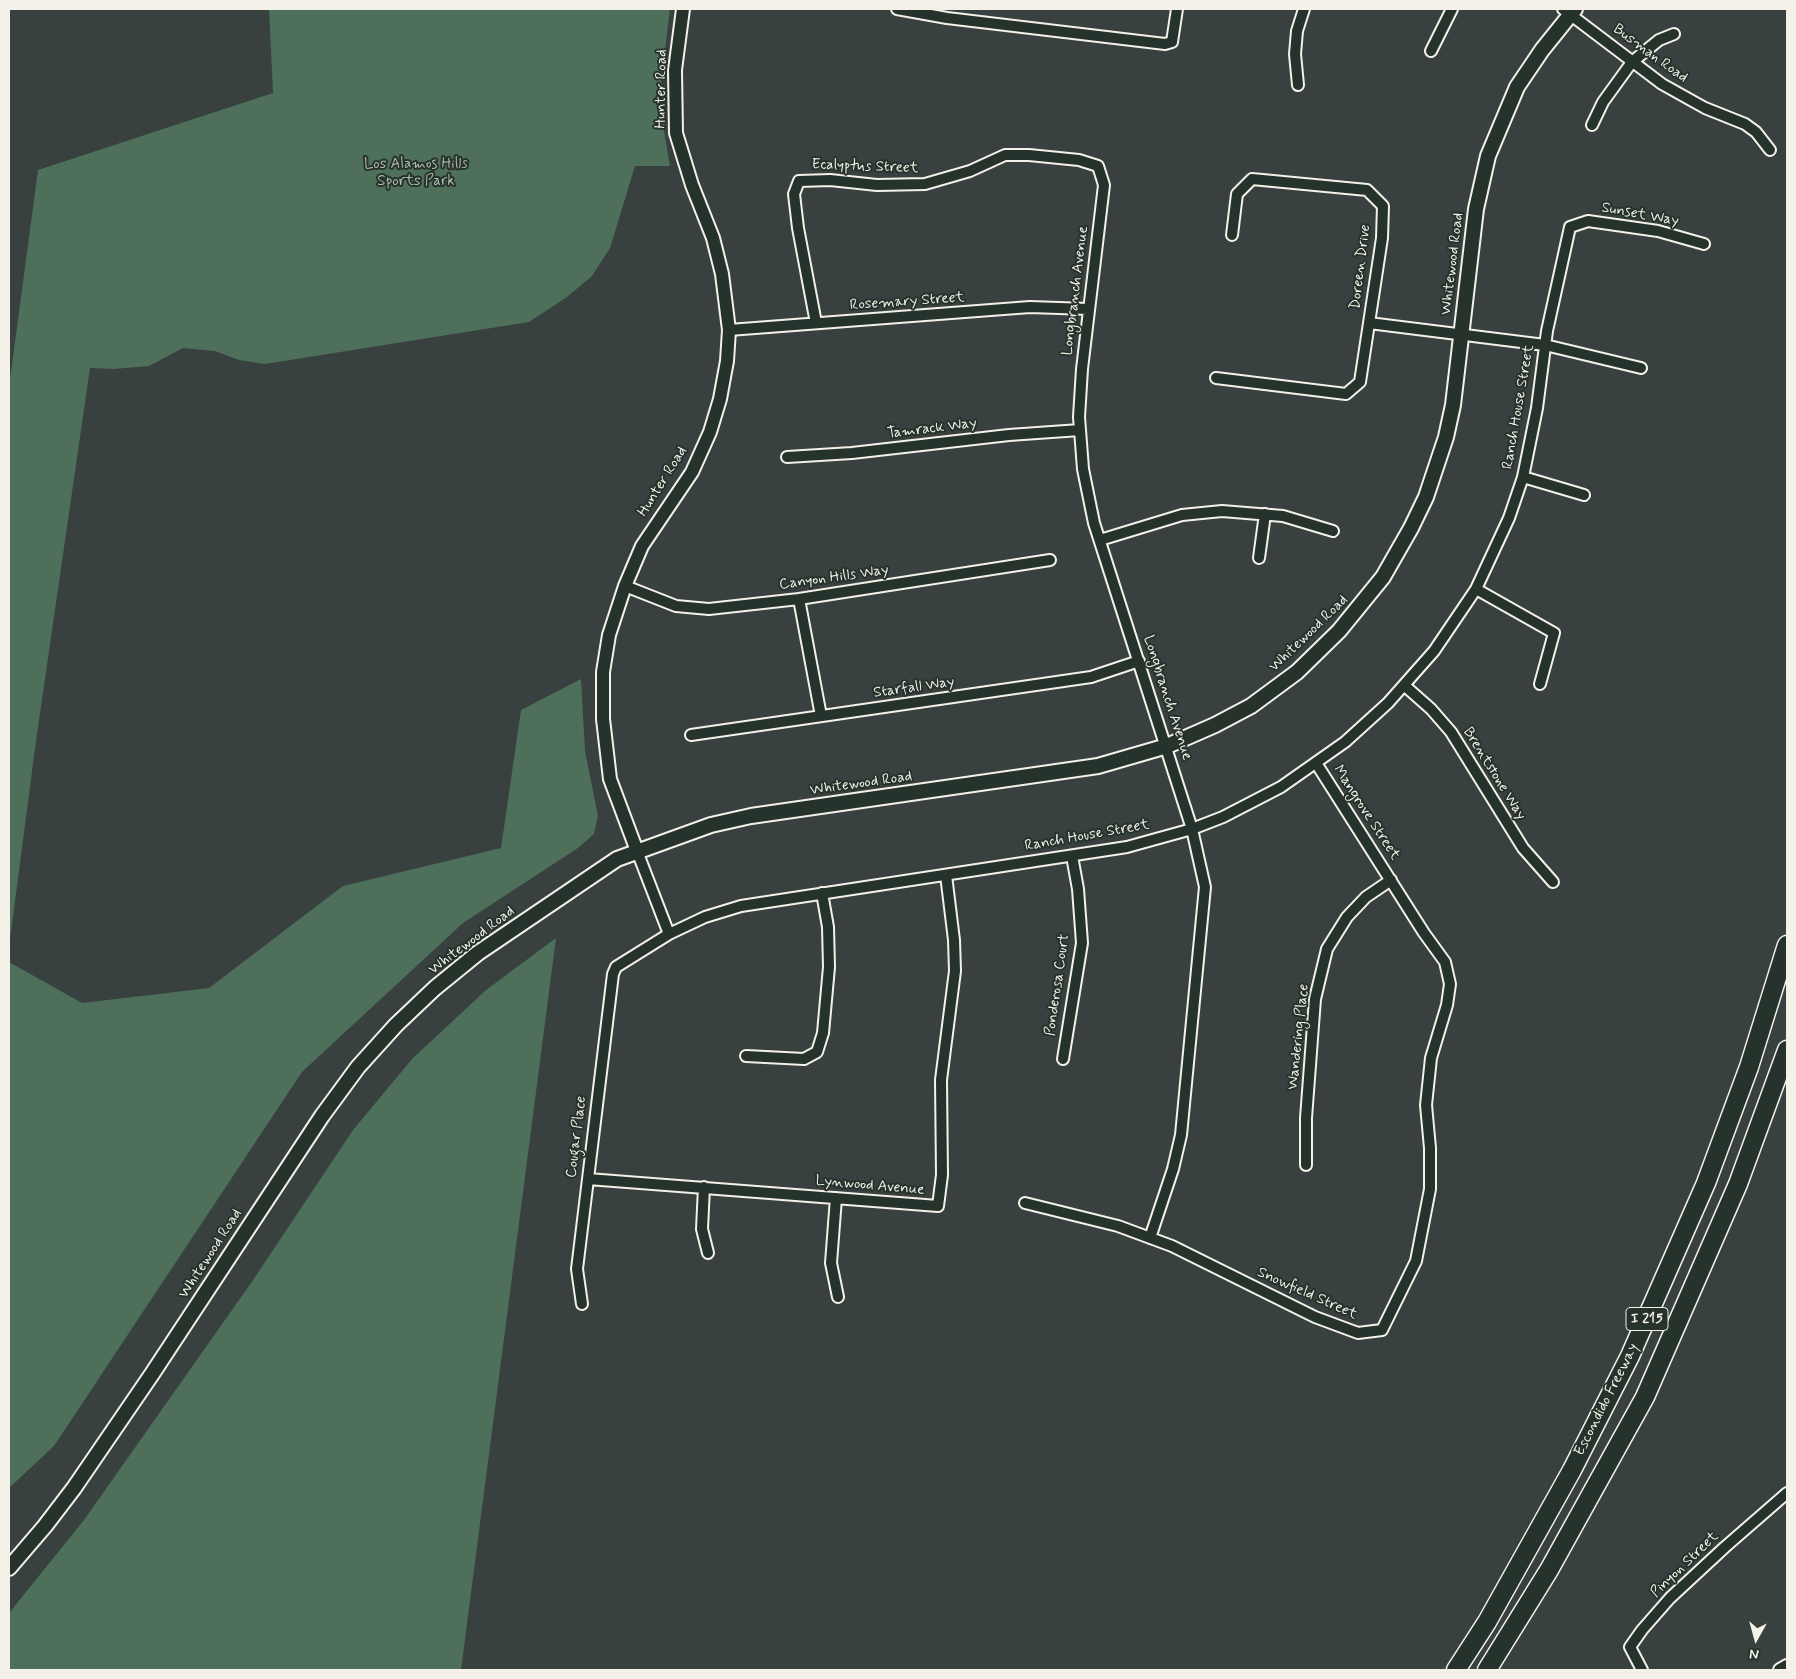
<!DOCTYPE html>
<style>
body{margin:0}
#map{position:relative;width:1796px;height:1679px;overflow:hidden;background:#384040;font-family:Mynerve,sans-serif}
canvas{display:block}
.frame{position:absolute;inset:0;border:10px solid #f4f1e8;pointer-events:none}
.north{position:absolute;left:1731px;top:1614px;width:50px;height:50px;-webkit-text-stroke:4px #26332d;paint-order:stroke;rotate:187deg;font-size:14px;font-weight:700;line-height:20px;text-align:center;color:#f4f1e8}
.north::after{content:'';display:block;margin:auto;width:18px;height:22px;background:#f4f1e8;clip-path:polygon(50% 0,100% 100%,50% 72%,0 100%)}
</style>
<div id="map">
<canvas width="1796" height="1679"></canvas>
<div class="frame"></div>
<div class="north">N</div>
</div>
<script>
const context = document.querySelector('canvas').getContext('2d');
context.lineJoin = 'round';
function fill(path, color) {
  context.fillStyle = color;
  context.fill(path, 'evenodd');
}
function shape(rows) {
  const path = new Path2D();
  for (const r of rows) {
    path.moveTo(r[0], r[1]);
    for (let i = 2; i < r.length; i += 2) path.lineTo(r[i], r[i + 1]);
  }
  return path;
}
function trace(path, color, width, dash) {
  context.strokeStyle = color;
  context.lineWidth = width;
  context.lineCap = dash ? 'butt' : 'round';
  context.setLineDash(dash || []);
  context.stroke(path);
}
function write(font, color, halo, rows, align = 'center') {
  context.font = font + ' Mynerve,sans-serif';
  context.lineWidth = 4;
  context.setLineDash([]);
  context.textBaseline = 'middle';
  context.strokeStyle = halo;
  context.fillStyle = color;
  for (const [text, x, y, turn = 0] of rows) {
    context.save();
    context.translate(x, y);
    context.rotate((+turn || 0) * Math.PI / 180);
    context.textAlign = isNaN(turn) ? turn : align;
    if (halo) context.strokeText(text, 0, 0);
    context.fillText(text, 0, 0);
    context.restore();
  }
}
const green = shape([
 [269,9,670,9,661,82,664,131,670,166,635,166,610,248,592,276,567,297,529,322,265,364,239,360,215,351,183,348,149,366,114,369,90,368,36,741,9,947,9,387,38,170,273,93],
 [581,679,585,751,598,816,594,834,578,848,463,923,302,1072,54,1446,9,1488,9,962,82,1003,209,988,343,886,501,848,521,710],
 [556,938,461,1670,9,1670,9,1613,84,1520,251,1283,353,1130,412,1059,486,990]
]);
const minor = shape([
 [897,9,947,18,1165,44,1172,42,1177,9],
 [1563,9,1662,84,1705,108,1745,124,1756,132,1770,150],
 [1431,51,1452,9],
 [1298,85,1295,54,1297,31,1304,9],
 [1592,125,1603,102,1632,62,1659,40,1674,34],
 [816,323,798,228,794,194,799,181,830,180,877,185,925,184,970,171,1005,155,1029,155,1079,160,1098,166,1104,185,1082,369,1079,417,1083,469,1094,523,1192,829,1205,887,1181,1135,1173,1169,1150,1238],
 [1369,323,1545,345,1641,368],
 [729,330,1030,307,1088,309],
 [1216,378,1346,394,1360,382,1382,238,1383,206,1367,190,1252,179,1237,194,1232,235],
 [787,457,852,453,1009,435,1080,430],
 [1523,477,1584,495],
 [1100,540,1182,515,1222,511,1283,516,1333,531],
 [1259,558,1265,514],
 [625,586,676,606,709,609,799,599,1050,560],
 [1476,589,1554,633,1540,684],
 [799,599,821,716],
 [1405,686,1431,709,1451,732,1523,848,1553,882],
 [691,735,1091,677,1139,661],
 [637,851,669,934],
 [746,1056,804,1059,817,1052,823,1033,829,967,828,927,822,893],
 [1063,1059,1082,943,1078,889,1072,856],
 [1306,1165,1306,1118,1315,999,1327,949,1347,917,1366,897,1391,880],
 [588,1179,938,1206,942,1175,941,1080,955,971,954,940,946,875],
 [704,1187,702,1229,708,1253],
 [836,1198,831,1263,838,1297],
 [1025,1203,1118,1226,1172,1246,1315,1317,1358,1333,1382,1330,1416,1261,1430,1189,1430,1148,1426,1105,1431,1058,1447,1005,1450,984,1445,962,1424,933,1316,763],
 [582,1304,577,1269,613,974,616,967,669,934,705,917,741,906,1127,847,1192,829,1223,817,1281,787,1345,742,1388,703,1434,651,1476,589,1509,518,1523,477,1537,408,1547,331,1570,227,1588,221,1658,231,1704,244],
 [1642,1670,1630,1647,1642,1630,1670,1598,1725,1547,1787,1493]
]);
const tertiary = shape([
 [637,851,610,779,603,719,603,672,609,635,625,586,642,546,692,472,710,432,720,399,727,361,729,330,722,274,713,238,692,185,676,133,675,70,683,9],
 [1780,1670,1787,1666]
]);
const secondary = shape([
 [9,1568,45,1526,74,1488,152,1374,322,1116,358,1067,396,1025,435,988,478,953,617,859,711,825,751,816,1098,766,1167,746,1215,725,1251,706,1297,672,1339,631,1383,577,1411,528,1426,497,1446,437,1453,405,1476,209,1488,156,1517,87,1542,50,1575,9]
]);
const motorway = shape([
 [1456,1670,1487,1622,1572,1470,1630,1356,1706,1183,1749,1067,1787,945],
 [1487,1670,1549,1570,1645,1397,1738,1184,1787,1050]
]);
const shields = [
 [1647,1319,42]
];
const shieldNames = [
 ["I 215",1647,1319]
];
const streetNames = [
 ["Busman Road",1650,54,36],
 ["Hunter Road",662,89,-89],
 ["Ecalyptus Street",865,167,2],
 ["Sunset Way",1640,215,10],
 ["Whitewood Road",1453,264,-83],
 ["Doreen Drive",1361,267,-83],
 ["Longbranch Avenue",1076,291,-83],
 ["Rosemary Street",907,302,-4],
 ["Ranch House Street",1519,407,-80],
 ["Tamrack Way",932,429,-7],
 ["Hunter Road",663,482,-58],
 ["Canyon Hills Way",834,578,-8],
 ["Whitewood Road",1309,634,-44],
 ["Starfall Way",914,688,-8],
 ["Longbranch Avenue",1167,698,72],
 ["Brentstone Way",1494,774,58],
 ["Whitewood Road",861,784,-8],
 ["Mangrove Street",1366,813,57],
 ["Ranch House Street",1087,836,-10],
 ["Whitewood Road",472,941,-37],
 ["Ponderosa Court",1058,985,-82],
 ["Wandering Place",1299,1037,-84],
 ["Cougar Place",577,1137,-83],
 ["Lynwood Avenue",870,1186,5],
 ["Whitewood Road",211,1254,-57],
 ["Snowfield Street",1307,1294,24],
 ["Escondido Freeway",1607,1400,-63],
 ["Pinyon Street",1685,1565,-44]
];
const parkNames = [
 ["Los Alamos Hills",416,165],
 ["Sports Park",416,182]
];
fill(green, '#4e6f59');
trace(minor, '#f4f1e8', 14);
trace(tertiary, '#f4f1e8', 16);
trace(secondary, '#f4f1e8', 18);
trace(motorway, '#f4f1e8', 21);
trace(minor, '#26332d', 10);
trace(tertiary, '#26332d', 12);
trace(secondary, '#26332d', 14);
trace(motorway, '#26332d', 18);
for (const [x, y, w] of shields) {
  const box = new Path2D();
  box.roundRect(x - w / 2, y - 11.5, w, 23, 4);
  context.fillStyle = '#26332d';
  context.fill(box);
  trace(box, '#f4f1e8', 1);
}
write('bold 14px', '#f4f1e8', null, shieldNames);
write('15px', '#f4f1e8', '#26332d', streetNames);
write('15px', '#b2bdaf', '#26332d', parkNames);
</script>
